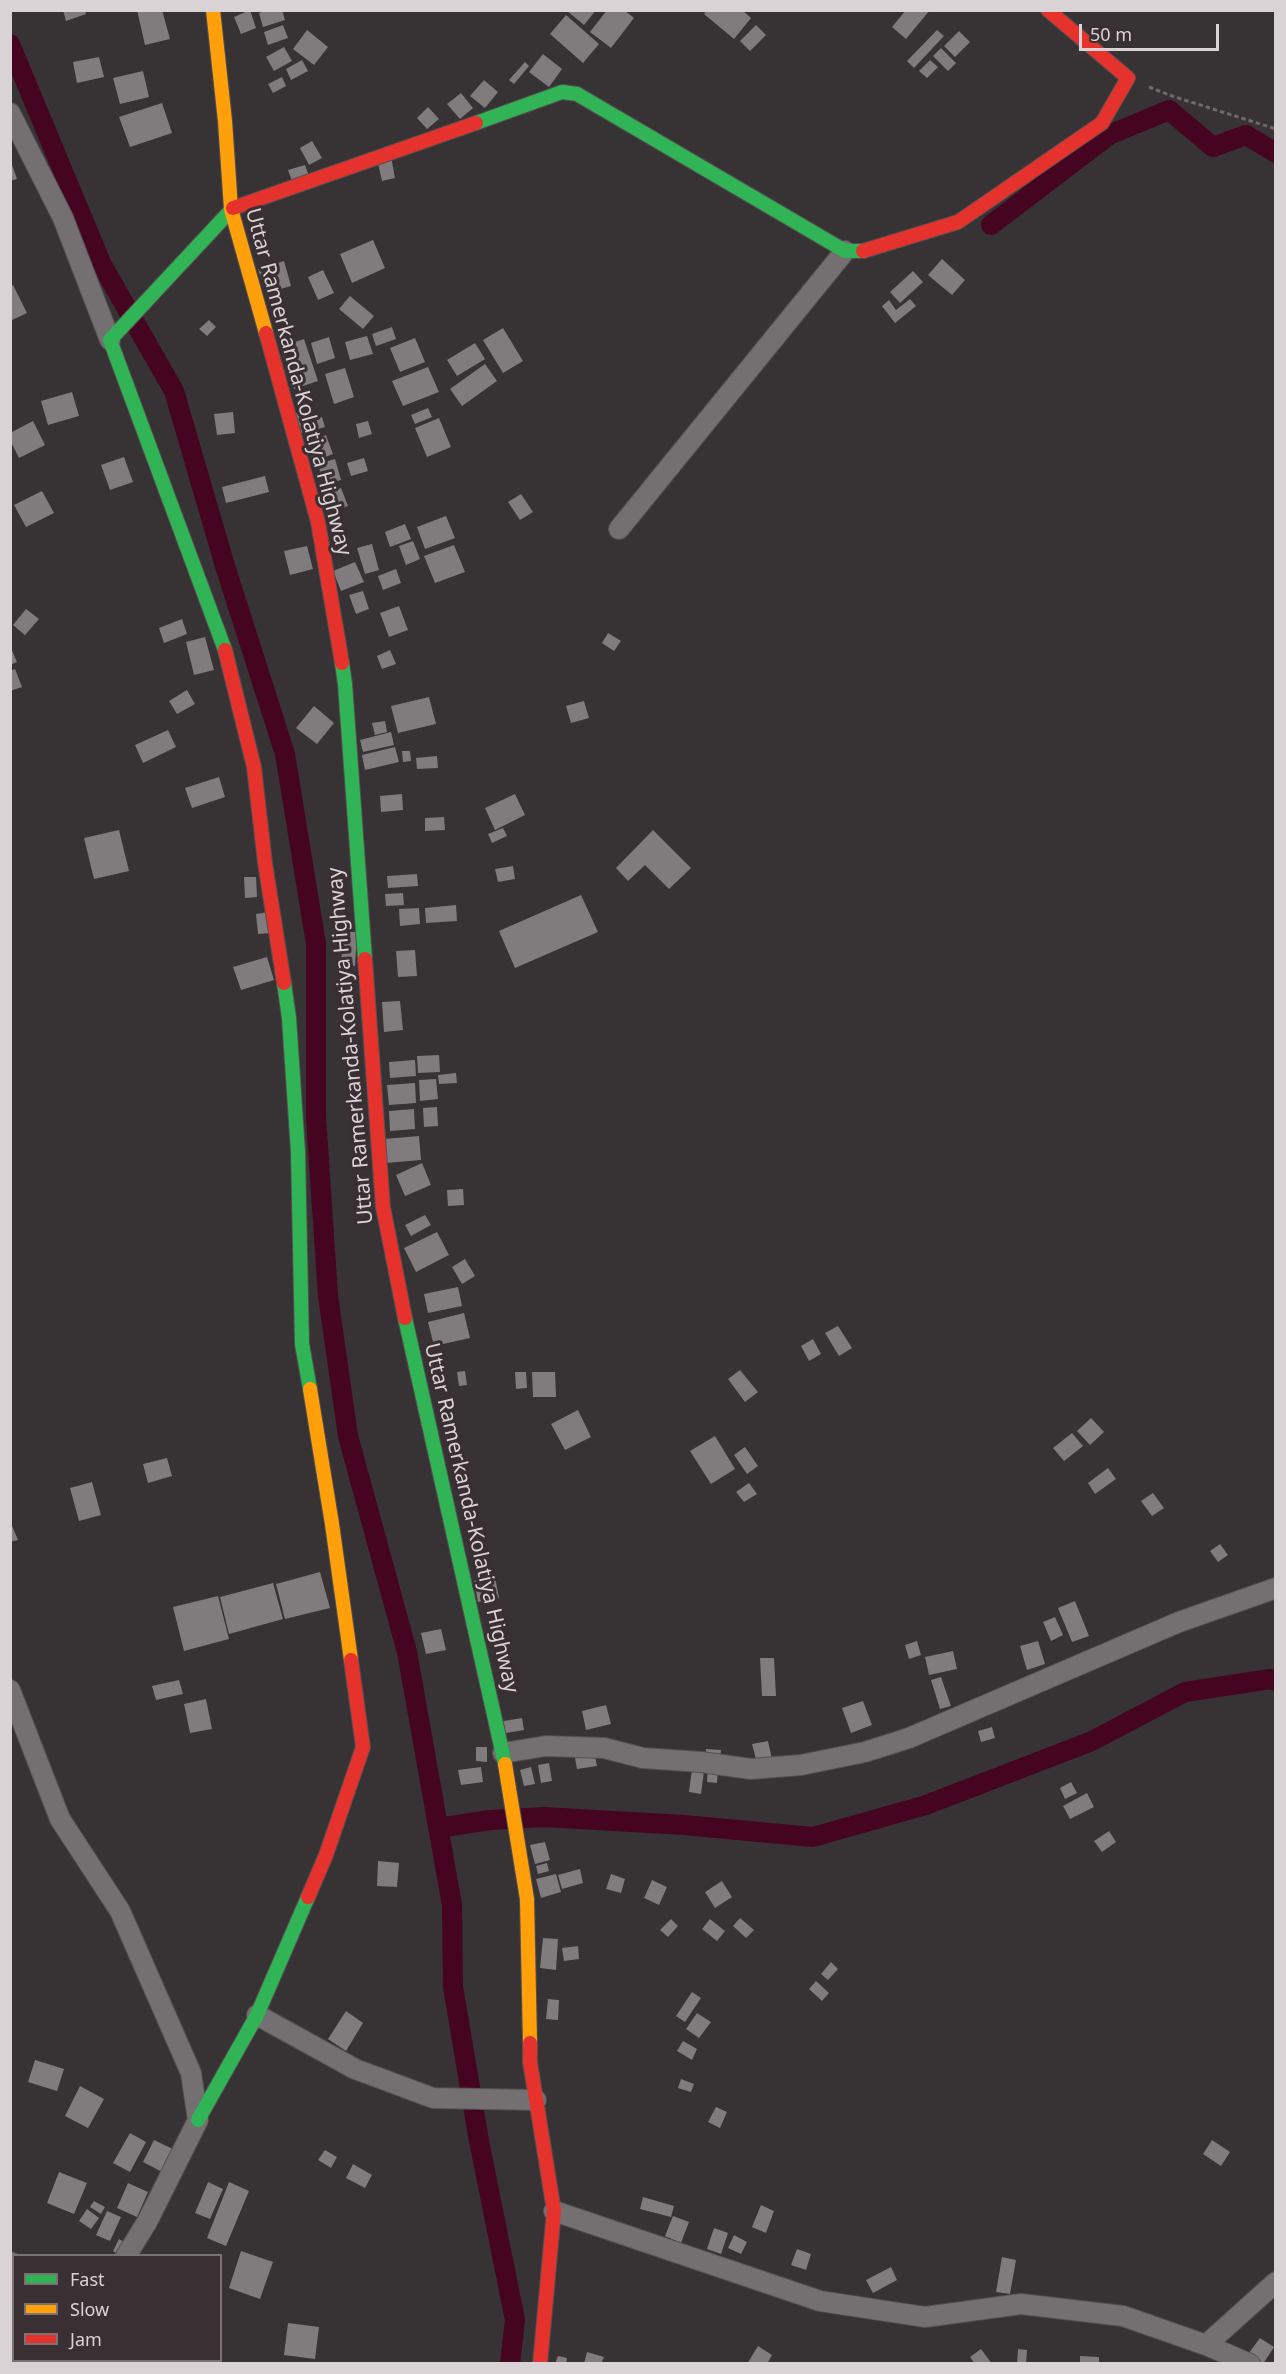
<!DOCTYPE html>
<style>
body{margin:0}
#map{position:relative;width:1286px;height:2374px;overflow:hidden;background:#373233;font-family:"Noto Sans",sans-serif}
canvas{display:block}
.frame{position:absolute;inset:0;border:12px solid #dad3d5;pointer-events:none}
.legend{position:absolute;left:12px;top:2254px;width:210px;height:108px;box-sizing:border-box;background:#3a2f32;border:2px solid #7a7173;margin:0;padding:8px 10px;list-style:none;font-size:18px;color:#dad3d5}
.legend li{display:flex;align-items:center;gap:12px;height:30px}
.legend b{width:30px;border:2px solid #7a7173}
.scale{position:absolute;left:1079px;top:24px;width:140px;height:27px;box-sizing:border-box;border:3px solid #dad3d5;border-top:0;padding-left:8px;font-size:18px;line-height:21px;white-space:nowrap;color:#dad3d5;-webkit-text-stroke:4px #3a2f32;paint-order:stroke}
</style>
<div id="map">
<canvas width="1286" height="2374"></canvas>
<div class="frame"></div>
<ul class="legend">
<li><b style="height:8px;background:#30b455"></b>Fast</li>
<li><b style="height:8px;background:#ff9f0a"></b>Slow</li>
<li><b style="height:8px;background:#e5322d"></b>Jam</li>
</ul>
<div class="scale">50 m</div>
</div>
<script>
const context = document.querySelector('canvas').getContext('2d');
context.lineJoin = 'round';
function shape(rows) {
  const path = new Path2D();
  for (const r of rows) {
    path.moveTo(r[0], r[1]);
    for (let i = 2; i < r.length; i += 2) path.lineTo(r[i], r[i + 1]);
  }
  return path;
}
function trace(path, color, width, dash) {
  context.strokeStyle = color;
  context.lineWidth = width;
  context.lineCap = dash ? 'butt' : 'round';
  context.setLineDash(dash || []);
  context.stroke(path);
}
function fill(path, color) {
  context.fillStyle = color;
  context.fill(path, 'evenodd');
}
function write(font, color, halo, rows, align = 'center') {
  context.font = font + ' "Noto Sans",sans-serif';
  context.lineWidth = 6;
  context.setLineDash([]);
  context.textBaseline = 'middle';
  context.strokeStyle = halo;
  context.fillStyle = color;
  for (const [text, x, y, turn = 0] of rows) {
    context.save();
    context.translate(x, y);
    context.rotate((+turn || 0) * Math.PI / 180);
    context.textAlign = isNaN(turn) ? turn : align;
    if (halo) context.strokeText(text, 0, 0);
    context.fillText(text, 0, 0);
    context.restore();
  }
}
const canal = shape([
 [10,44,102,265,174,391,225,566,285,754,316,944,316,1117,328,1296,348,1436,407,1652,452,1905,453,1987,479,2141,515,2320,510,2364],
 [991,225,1109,135,1169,110,1213,147,1246,135,1276,153],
 [438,1828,490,1820,544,1817,684,1825,813,1837,926,1805,1092,1741,1185,1692,1270,1679,1276,1681]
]);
const building = shape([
 [63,10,85,10,86,14,66,21],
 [137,10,162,10,170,39,145,45],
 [250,10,256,28,241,34,234,17],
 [267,10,282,10,285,20,263,27,259,13],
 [566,10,596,10,584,25],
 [607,10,624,10,634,18,611,48,590,32],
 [707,10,742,10,751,18,734,39,704,14],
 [906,10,930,10,906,39,892,27],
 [566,15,599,44,583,63,550,34],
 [283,25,288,38,268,45,264,32],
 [756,25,766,35,750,51,740,41],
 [307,30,328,47,314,65,293,49],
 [937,30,944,36,914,68,907,61],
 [959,31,970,42,955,57,944,46],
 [284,47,292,61,274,71,266,57],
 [941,48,956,63,948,71,933,56],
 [543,54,562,69,549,87,529,72],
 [99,57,104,77,77,83,73,62],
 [302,60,308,71,291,80,286,69],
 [930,60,938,67,927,78,919,71],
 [525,62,529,66,514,84,509,80],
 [143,71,149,97,120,104,113,78],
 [282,77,286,86,273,93,268,84],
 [484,80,498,92,485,108,470,96],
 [461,93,473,108,460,119,447,104],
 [162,103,172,133,130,147,119,117],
 [428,107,439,119,427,129,417,118],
 [312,141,322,158,309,165,300,148],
 [391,156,395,178,382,181,377,159],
 [10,159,17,179,10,181],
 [305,165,310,179,293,184,288,170],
 [373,240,385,268,352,283,340,254],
 [942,259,965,280,952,295,928,275],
 [284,261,291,286,266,293,258,269],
 [323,270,334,293,318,300,308,277],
 [913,271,923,282,900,303,890,292],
 [13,285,27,313,10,321,10,287],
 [350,296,374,316,363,329,339,309],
 [910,299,916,306,895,323,882,306,889,300,896,310],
 [209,320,216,327,207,336,199,329],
 [392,327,396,339,376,346,372,334],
 [503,328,523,361,503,373,483,340],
 [367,336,373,354,350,360,345,342],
 [329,337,335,358,317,364,311,343],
 [415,338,425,362,400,372,390,348],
 [304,339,318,381,294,389,280,347],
 [475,343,485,359,457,376,447,360],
 [485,364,497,381,462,406,450,389],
 [428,367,439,392,403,406,392,381],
 [345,368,354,397,334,404,325,374],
 [72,392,79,416,48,425,41,401],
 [428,408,432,417,415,424,411,415],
 [312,409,318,429,299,434,294,414],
 [233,412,235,433,217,435,214,414],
 [322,417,325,427,318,429,316,418],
 [439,418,451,447,427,457,415,428],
 [33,421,45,445,19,458,10,440,10,433],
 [368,421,372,434,359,438,356,424],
 [326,435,333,454,313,462,306,443],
 [124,457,133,482,110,490,101,465],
 [364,458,368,471,351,476,347,463],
 [335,459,341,480,324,485,318,464],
 [265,476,269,492,226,503,222,487],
 [341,488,348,506,326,514,320,496],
 [42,491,54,513,26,527,14,505],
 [521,494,533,512,520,520,508,502],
 [446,516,455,538,425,549,417,527],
 [405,524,411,539,390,547,385,532],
 [413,541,420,559,406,565,399,546],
 [372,544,379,570,365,574,357,548],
 [454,545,465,572,435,583,424,556],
 [307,546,313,569,290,575,284,551],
 [355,562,364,582,341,591,333,571],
 [396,569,401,583,383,590,378,576],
 [363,591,369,609,356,614,349,595],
 [399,606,408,630,389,637,380,613],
 [26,609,39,619,25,635,13,625],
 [182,619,187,634,164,643,159,628],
 [608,633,621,641,614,651,602,643],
 [205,637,214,670,194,675,186,642],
 [10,646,17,662,10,665],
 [390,650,396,664,382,669,377,656],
 [15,669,22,687,10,691,10,671],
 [187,690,195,704,177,714,169,701],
 [429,697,436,724,398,733,391,706],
 [584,701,589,718,571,723,566,706],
 [314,706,334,723,317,744,296,728],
 [385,721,387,732,375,735,372,723],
 [168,730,176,747,143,763,135,745],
 [391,732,394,745,363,752,360,740],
 [395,747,399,762,365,770,362,755],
 [402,751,410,751,411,761,403,762],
 [437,756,438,768,417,769,416,758],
 [219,777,225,797,192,808,185,788],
 [402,794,403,810,381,812,380,796],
 [515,794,525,815,495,830,485,808],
 [444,817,445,830,425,831,425,818],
 [503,828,507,836,492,843,488,834],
 [119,830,129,871,94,879,84,838],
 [653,830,691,868,669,889,645,865,628,881,616,868],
 [513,866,515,879,498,882,495,869],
 [417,874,418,886,388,888,387,876],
 [244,877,256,877,257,897,245,898],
 [403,893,404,905,386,906,385,894],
 [581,895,598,932,515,968,499,931],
 [456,905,457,921,426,923,425,908],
 [419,908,420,924,400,926,399,909],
 [268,912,271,933,258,934,256,914],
 [343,932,357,932,355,966,341,965],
 [415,950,417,976,398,977,396,951],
 [267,957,274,980,241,990,233,967],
 [400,1001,403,1030,384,1032,382,1002],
 [439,1055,440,1072,418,1073,417,1056],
 [415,1060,416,1076,390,1078,389,1062],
 [456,1073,457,1083,439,1084,438,1075],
 [436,1079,438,1099,420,1101,419,1080],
 [415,1083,416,1103,389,1105,387,1085],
 [437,1107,438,1126,424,1127,423,1108],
 [414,1109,415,1129,390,1131,389,1111],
 [419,1136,421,1160,386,1163,384,1139],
 [422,1163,431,1185,405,1196,396,1175],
 [463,1189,464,1205,448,1206,447,1190],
 [425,1215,431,1225,411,1236,405,1225],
 [437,1232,449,1255,416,1272,404,1248],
 [465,1259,475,1276,462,1284,452,1267],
 [458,1287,462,1306,428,1313,424,1294],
 [464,1313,470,1338,434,1346,428,1322],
 [838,1326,852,1348,839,1356,825,1333],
 [813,1339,821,1354,809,1361,801,1346],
 [740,1370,758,1392,745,1402,728,1379],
 [465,1371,467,1385,459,1386,457,1372],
 [515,1372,526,1372,527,1388,516,1389],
 [532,1372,555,1372,556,1397,533,1397],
 [578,1410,591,1437,565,1450,551,1424],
 [1091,1418,1104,1432,1090,1445,1077,1431],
 [1072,1433,1083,1446,1064,1461,1053,1448],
 [715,1436,735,1469,711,1484,690,1451],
 [745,1447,758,1466,747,1474,734,1455],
 [167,1458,172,1476,148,1483,143,1464],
 [1108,1468,1116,1479,1095,1494,1088,1483],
 [92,1482,101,1515,79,1521,70,1488],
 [749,1483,757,1494,744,1502,736,1492],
 [1153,1493,1164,1508,1152,1516,1141,1501],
 [10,1521,18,1540,10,1542],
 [1220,1544,1228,1555,1218,1562,1210,1551],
 [320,1572,330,1608,285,1619,276,1584],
 [495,1577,499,1598,478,1602,474,1581],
 [273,1583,283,1619,229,1634,220,1597],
 [218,1596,229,1639,184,1651,173,1607],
 [1075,1601,1089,1636,1072,1642,1058,1608],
 [1055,1617,1063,1635,1051,1641,1043,1622],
 [441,1629,446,1650,426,1654,421,1633],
 [917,1641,921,1655,909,1659,905,1645],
 [1038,1641,1045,1664,1027,1670,1020,1646],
 [953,1651,957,1669,929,1675,925,1657],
 [760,1658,774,1658,776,1696,762,1696],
 [941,1677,951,1706,940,1709,931,1680],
 [179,1680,183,1694,156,1700,152,1686],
 [206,1699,212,1729,190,1733,184,1704],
 [863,1701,872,1725,851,1733,842,1708],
 [606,1705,611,1724,586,1730,582,1711],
 [522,1718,524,1730,500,1734,498,1722],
 [992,1727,995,1738,981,1742,978,1731],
 [768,1741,772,1759,757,1763,752,1744],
 [476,1747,487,1747,487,1762,476,1761],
 [706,1749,721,1750,720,1761,705,1760],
 [595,1756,597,1766,577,1769,575,1758],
 [549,1763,552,1781,541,1783,538,1765],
 [708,1766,718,1767,717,1783,707,1782],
 [481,1767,483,1782,461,1785,458,1770],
 [531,1767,535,1784,524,1786,520,1770],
 [692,1769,704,1771,701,1794,689,1792],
 [1071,1782,1077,1793,1065,1799,1060,1788],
 [1087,1793,1094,1807,1070,1819,1063,1806],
 [1109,1831,1116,1842,1102,1852,1094,1841],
 [545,1842,550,1860,535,1864,530,1845],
 [378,1861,399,1863,397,1887,377,1886],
 [547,1863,549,1871,538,1874,536,1866],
 [580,1869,583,1883,562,1889,558,1875],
 [556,1874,561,1892,541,1898,536,1879],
 [611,1874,625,1879,621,1893,606,1889],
 [652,1880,667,1887,659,1905,644,1898],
 [722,1881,732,1897,715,1908,705,1892],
 [740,1918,754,1930,746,1938,733,1926],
 [671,1919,678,1926,668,1937,660,1930],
 [710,1919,725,1931,717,1941,702,1929],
 [543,1938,558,1939,556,1970,540,1968],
 [578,1946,579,1959,564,1961,562,1948],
 [831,1962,838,1969,828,1980,821,1974],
 [816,1981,829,1993,822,2001,809,1989],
 [692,1992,701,1998,685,2022,676,2016],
 [548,1999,559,2000,558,2020,546,2019],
 [346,2011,363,2023,346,2051,328,2039],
 [697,2013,711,2022,699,2038,686,2029],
 [683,2041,697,2049,692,2060,677,2051],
 [35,2060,64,2069,57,2091,28,2082],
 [681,2079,694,2084,691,2092,678,2088],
 [80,2086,104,2099,88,2128,65,2116],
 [716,2107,727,2112,720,2128,708,2122],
 [130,2133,146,2142,130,2172,113,2163],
 [154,2140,177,2151,166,2174,143,2162],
 [1212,2140,1230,2152,1221,2166,1203,2154],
 [325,2150,337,2157,331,2168,318,2160],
 [353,2164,372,2175,365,2188,346,2178],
 [59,2172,87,2183,74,2214,47,2203],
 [208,2182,223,2189,210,2219,195,2213],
 [229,2182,249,2191,226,2246,207,2238],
 [128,2183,148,2192,137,2217,117,2208],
 [643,2197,674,2206,671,2217,640,2209],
 [94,2201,105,2207,101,2214,90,2207],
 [761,2205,774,2211,766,2233,752,2227],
 [87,2209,99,2218,91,2229,79,2221],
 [107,2211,121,2217,110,2241,96,2235],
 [673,2216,689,2222,681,2243,665,2236],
 [714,2228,728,2233,721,2254,707,2249],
 [734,2235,747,2242,741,2254,728,2248],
 [119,2239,127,2244,120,2256,113,2251],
 [797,2249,811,2254,806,2270,791,2265],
 [241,2251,273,2262,260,2299,229,2288],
 [1002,2257,1016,2260,1010,2294,996,2292],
 [891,2267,897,2280,873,2293,866,2280],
 [288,2323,319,2327,315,2359,284,2355],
 [1260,2338,1274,2347,1263,2364,1255,2364,1246,2357],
 [758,2346,772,2355,767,2364,747,2364],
 [981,2349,992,2364,975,2364,970,2357],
 [1018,2349,1027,2350,1026,2364,1017,2364],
 [587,2352,604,2357,601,2364,584,2364],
 [558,2356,567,2358,566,2364,555,2364],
 [1080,2356,1099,2357,1099,2364,1080,2364]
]);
const path = shape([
 [1149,87,1172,96,1276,129]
]);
const street = shape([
 [10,113,63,218,110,340],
 [619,529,845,251],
 [10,1690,60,1819,120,1911,191,2073,198,2120,147,2222,126,2256],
 [503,1753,546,1746,604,1748,643,1758,701,1762,751,1769,801,1765,865,1752,909,1738,1179,1622,1276,1588],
 [257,2015,355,2069,433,2098,536,2100],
 [554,2211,820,2301,925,2317,1021,2304,1123,2316,1206,2345,1250,2364],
 [10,2262,14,2264],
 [1206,2345,1276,2282],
 [67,2364,68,2360]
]);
const fast = shape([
 [476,123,562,92,577,94,845,251,863,251],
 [225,650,110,340,233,208],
 [342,663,345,684,365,959],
 [284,983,289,1018,298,1152,302,1344,310,1389],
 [405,1318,505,1764],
 [198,2120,257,2015,308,1897]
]);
const slow = shape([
 [213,10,225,121,231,209,266,333],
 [310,1389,332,1524,351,1660],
 [505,1764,527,1899,530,2043]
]);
const jam = shape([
 [233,208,476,123],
 [863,251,958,222,1102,123,1128,78,1048,10],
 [266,333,318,522,342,663],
 [225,650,254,767,265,863,284,983],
 [365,959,383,1207,405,1318],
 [308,1897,326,1855,363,1747,351,1660],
 [530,2043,530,2062,554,2211,540,2364]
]);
const streetNames = [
 ["Uttar Ramerkanda-Kolatiya Highway",298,382,75],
 ["Uttar Ramerkanda-Kolatiya Highway",351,1046,-95],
 ["Uttar Ramerkanda-Kolatiya Highway",471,1518,77]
];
trace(canal, '#45041f', 20);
fill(building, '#807b7c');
trace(street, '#534f50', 22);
trace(fast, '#534f50', 16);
trace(slow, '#534f50', 16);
trace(jam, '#534f50', 16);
trace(path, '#6e6a6b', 3, [4.5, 3]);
trace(street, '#746f70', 20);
trace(fast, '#30b455', 14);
trace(slow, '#ff9f0a', 14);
trace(jam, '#e5322d', 14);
write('21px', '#dad3d5', '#3a2f32', streetNames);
</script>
